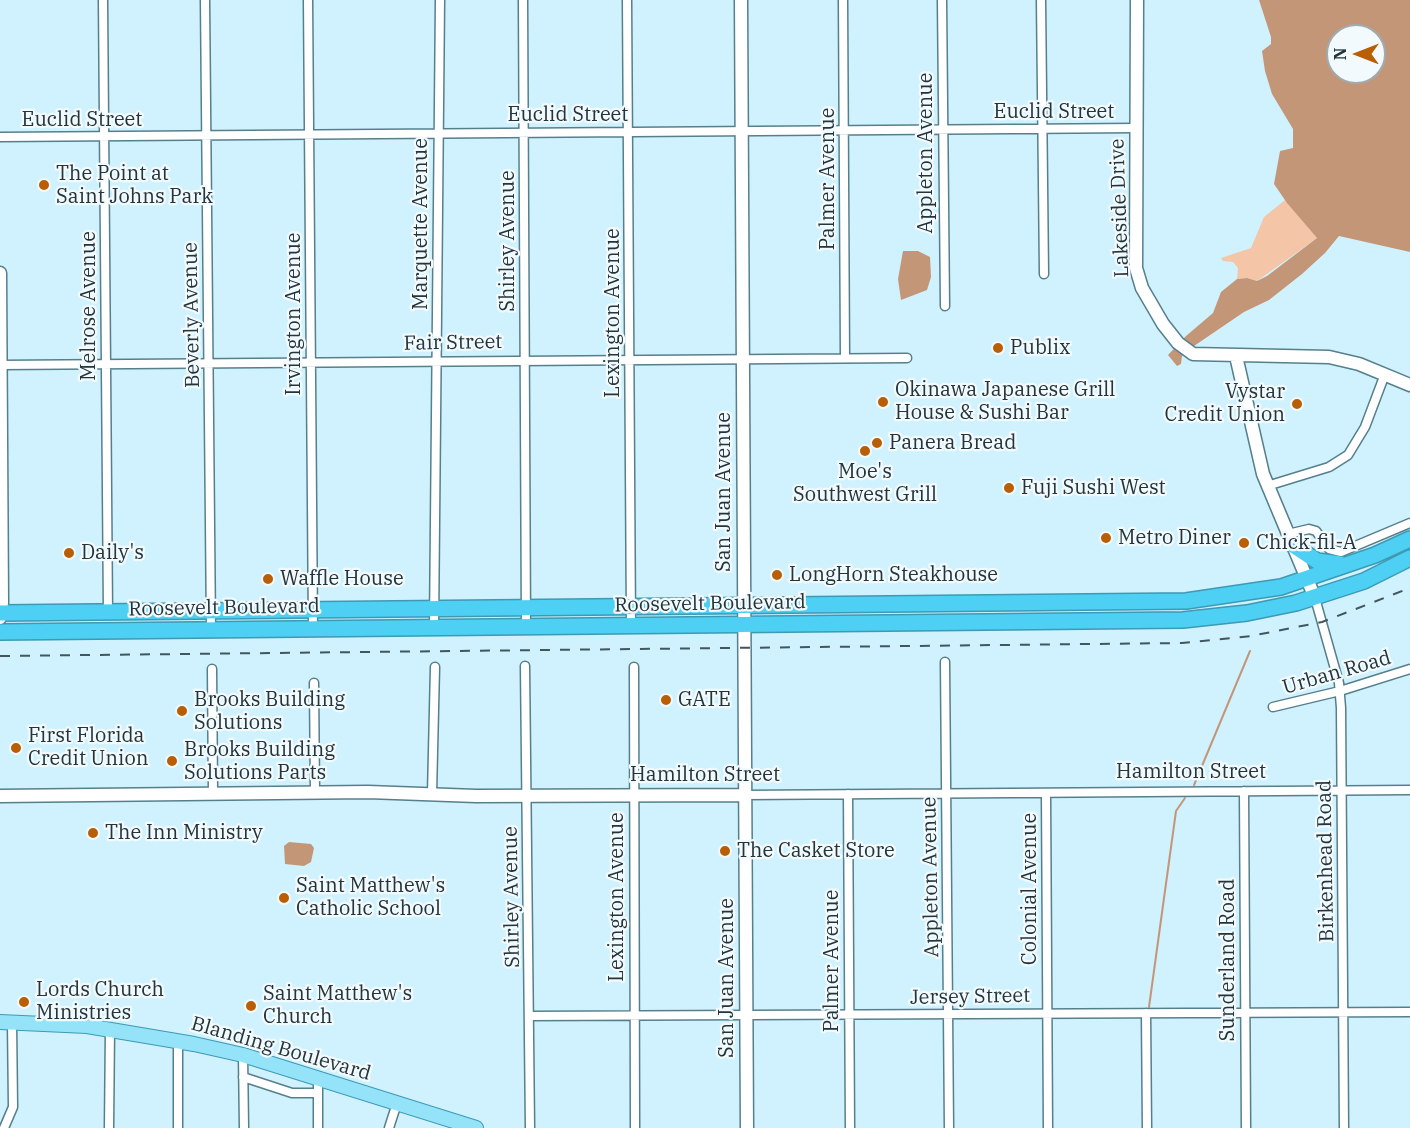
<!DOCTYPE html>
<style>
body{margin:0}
#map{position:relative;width:1410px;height:1128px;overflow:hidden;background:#cff2fe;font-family:"IBM Plex Serif",serif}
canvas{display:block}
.north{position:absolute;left:1326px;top:24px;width:60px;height:60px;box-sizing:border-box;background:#f2fafd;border:2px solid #9fabaf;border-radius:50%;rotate:270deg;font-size:16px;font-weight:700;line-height:24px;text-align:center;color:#23343a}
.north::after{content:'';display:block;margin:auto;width:21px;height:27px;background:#ba5e05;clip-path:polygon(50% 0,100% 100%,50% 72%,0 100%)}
</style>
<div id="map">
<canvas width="1410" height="1128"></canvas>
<div class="north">N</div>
</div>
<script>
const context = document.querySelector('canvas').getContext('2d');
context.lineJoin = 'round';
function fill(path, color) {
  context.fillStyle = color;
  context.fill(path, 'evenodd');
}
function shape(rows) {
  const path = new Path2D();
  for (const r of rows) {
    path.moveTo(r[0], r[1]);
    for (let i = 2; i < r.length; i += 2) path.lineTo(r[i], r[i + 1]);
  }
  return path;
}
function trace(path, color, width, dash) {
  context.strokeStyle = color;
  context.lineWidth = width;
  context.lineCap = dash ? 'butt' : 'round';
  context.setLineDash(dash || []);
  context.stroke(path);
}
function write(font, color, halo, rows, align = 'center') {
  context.font = font + ' "IBM Plex Serif",serif';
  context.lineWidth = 4.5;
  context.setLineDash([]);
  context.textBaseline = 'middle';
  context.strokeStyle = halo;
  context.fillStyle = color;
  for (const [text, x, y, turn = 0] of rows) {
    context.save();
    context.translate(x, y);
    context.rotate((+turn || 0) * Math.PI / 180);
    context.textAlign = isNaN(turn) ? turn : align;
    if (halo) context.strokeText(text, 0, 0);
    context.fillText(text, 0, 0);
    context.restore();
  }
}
const green = shape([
 [1285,200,1317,238,1257,281,1247,278,1237,279,1238,268,1233,262,1223,261,1221,258,1251,248,1264,217]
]);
const water = shape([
 [1259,0,1410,0,1410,252,1339,236,1325,253,1302,274,1269,300,1244,312,1194,346,1182,356,1181,364,1177,366,1168,355,1186,336,1213,313,1221,292,1237,279,1247,278,1257,281,1267,276,1317,238,1287,203,1274,184,1280,151,1293,148,1293,129,1272,94,1265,71,1262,51,1271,44,1271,37],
 [1338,36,1374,36,1374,72,1338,72],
 [903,251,918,251,930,257,931,277,927,290,901,300,898,279],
 [289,842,311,844,314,848,311,862,304,866,285,864,284,846]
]);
const stream = shape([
 [1194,785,1250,651],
 [1149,1007,1176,811,1185,798]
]);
const street = shape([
 [103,0,108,612],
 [205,0,211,629],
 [308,0,313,628],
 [523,0,526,626],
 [627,0,631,625],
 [843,0,845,358],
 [942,0,945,306],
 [1041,0,1044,274],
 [0,137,1137,128],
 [0,365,907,358],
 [1267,486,1329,467,1348,455,1365,427,1385,374],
 [1288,534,1309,529,1316,531,1329,549,1341,552,1410,523],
 [1315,598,1339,683,1341,708,1344,1128],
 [434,627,440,0],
 [945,662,949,1128],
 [525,666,530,1128],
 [634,667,635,1128],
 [212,669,213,793],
 [314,683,315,793],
 [1273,707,1340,691,1410,669],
 [1244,791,1246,1128],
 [1046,793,1048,1128],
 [432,794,435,667],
 [848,794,850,1128],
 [745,795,1410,790],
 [1146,1013,1147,1128],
 [529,1016,1410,1012],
 [243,1055,244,1128],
 [243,1077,292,1093,318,1093],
 [318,1079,318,1128],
 [4,1128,13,1107,12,1022],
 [109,1128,110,1029],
 [178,1128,178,1040],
 [389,1128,397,1103]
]);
const secondary = shape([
 [741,0,747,1128],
 [1137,0,1136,268,1142,288,1163,324,1178,343,1193,354,1329,357,1359,364,1410,385],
 [0,273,2,603,0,618],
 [1236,356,1263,474,1315,598],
 [0,796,368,792,476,796,745,795]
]);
const primary = shape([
 [0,1022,87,1026,194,1044,243,1055,476,1128]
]);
const highway = shape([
 [1293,545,1317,561,1340,564],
 [0,613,1186,601,1281,587,1375,555,1410,539],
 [0,632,1183,620,1247,613,1296,603,1364,581,1410,558]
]);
const rail = shape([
 [0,656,1182,643,1251,636,1322,622,1410,588]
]);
const markers = [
 [44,185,6,"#ba5e05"],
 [998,348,6,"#ba5e05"],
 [883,402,6,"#ba5e05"],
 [1297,404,6,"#ba5e05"],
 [877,443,6,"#ba5e05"],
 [865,451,6,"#ba5e05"],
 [1009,488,6,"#ba5e05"],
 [1106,538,6,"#ba5e05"],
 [1244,543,6,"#ba5e05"],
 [69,553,6,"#ba5e05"],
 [777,575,6,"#ba5e05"],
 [268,579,6,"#ba5e05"],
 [666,700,6,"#ba5e05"],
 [182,711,6,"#ba5e05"],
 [16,748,6,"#ba5e05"],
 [172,761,6,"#ba5e05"],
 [93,833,6,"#ba5e05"],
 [725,851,6,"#ba5e05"],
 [284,898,6,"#ba5e05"],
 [24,1002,6,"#ba5e05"],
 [251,1006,6,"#ba5e05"]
];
const streetNames = [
 ["Euclid Street",1054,112],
 ["Euclid Street",568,115],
 ["Euclid Street",82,120],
 ["Appleton Avenue",926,153,-90],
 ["Palmer Avenue",828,179,-90],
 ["Lakeside Drive",1120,208,-92],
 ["Marquette Avenue",421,224,-90],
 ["Shirley Avenue",508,241,-90],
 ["Melrose Avenue",89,306,-90],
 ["Lexington Avenue",613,313,-90],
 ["Irvington Avenue",294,314,-90],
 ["Beverly Avenue",192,315,-91],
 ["Fair Street",453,343,-1],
 ["San Juan Avenue",724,492,-90],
 ["Roosevelt Boulevard",710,604,-1],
 ["Roosevelt Boulevard",224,608,-1],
 ["Urban Road",1337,673,-16],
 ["Hamilton Street",1191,772],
 ["Hamilton Street",705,775],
 ["Birkenhead Road",1326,861,-91],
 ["Appleton Avenue",931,877,-91],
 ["Colonial Avenue",1030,889,-90],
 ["Shirley Avenue",512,897,-91],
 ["Lexington Avenue",617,897,-90],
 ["Sunderland Road",1228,960,-90],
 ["Palmer Avenue",832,961,-90],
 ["San Juan Avenue",727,978,-90],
 ["Jersey Street",970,997,-1],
 ["Blanding Boulevard",281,1049,16]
];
const poiNames = [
 ["The Point at",56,174],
 ["Saint Johns Park",56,197],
 ["Publix",1010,348],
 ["Okinawa Japanese Grill",895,390],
 ["House & Sushi Bar",895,413],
 ["Vystar",1285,392,"right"],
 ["Credit Union",1285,415,"right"],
 ["Panera Bread",889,443],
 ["Moe's",865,472,"center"],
 ["Southwest Grill",865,495,"center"],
 ["Fuji Sushi West",1021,488],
 ["Metro Diner",1118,538],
 ["Chick-fil-A",1256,543],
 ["Daily's",81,553],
 ["LongHorn Steakhouse",789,575],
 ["Waffle House",280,579],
 ["Brooks Building",194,700],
 ["Solutions",194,723],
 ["GATE",678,700],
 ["First Florida",28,736],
 ["Credit Union",28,759],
 ["Brooks Building",184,750],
 ["Solutions Parts",184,773],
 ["The Inn Ministry",105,833],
 ["The Casket Store",737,851],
 ["Saint Matthew's",296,886],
 ["Catholic School",296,909],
 ["Lords Church",36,990],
 ["Ministries",36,1013],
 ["Saint Matthew's",263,994],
 ["Church",263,1017]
];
fill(green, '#f5c5a7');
fill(water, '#c49678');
trace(stream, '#c49678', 2);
trace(street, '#567f8c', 11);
trace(secondary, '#567f8c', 15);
trace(primary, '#3e99b3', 16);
trace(highway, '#3e99b3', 18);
trace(street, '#fff', 8);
trace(secondary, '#fff', 12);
trace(primary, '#94e3f8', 14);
trace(highway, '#4dd0f4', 15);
trace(rail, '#42565d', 2, [10, 10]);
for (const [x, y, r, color] of markers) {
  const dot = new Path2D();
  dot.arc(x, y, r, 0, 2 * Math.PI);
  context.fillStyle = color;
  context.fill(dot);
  trace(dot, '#f2fafd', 2);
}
write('20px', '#23343a', '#f2fafd', streetNames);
write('20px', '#23343a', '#f2fafd', poiNames, 'left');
</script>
